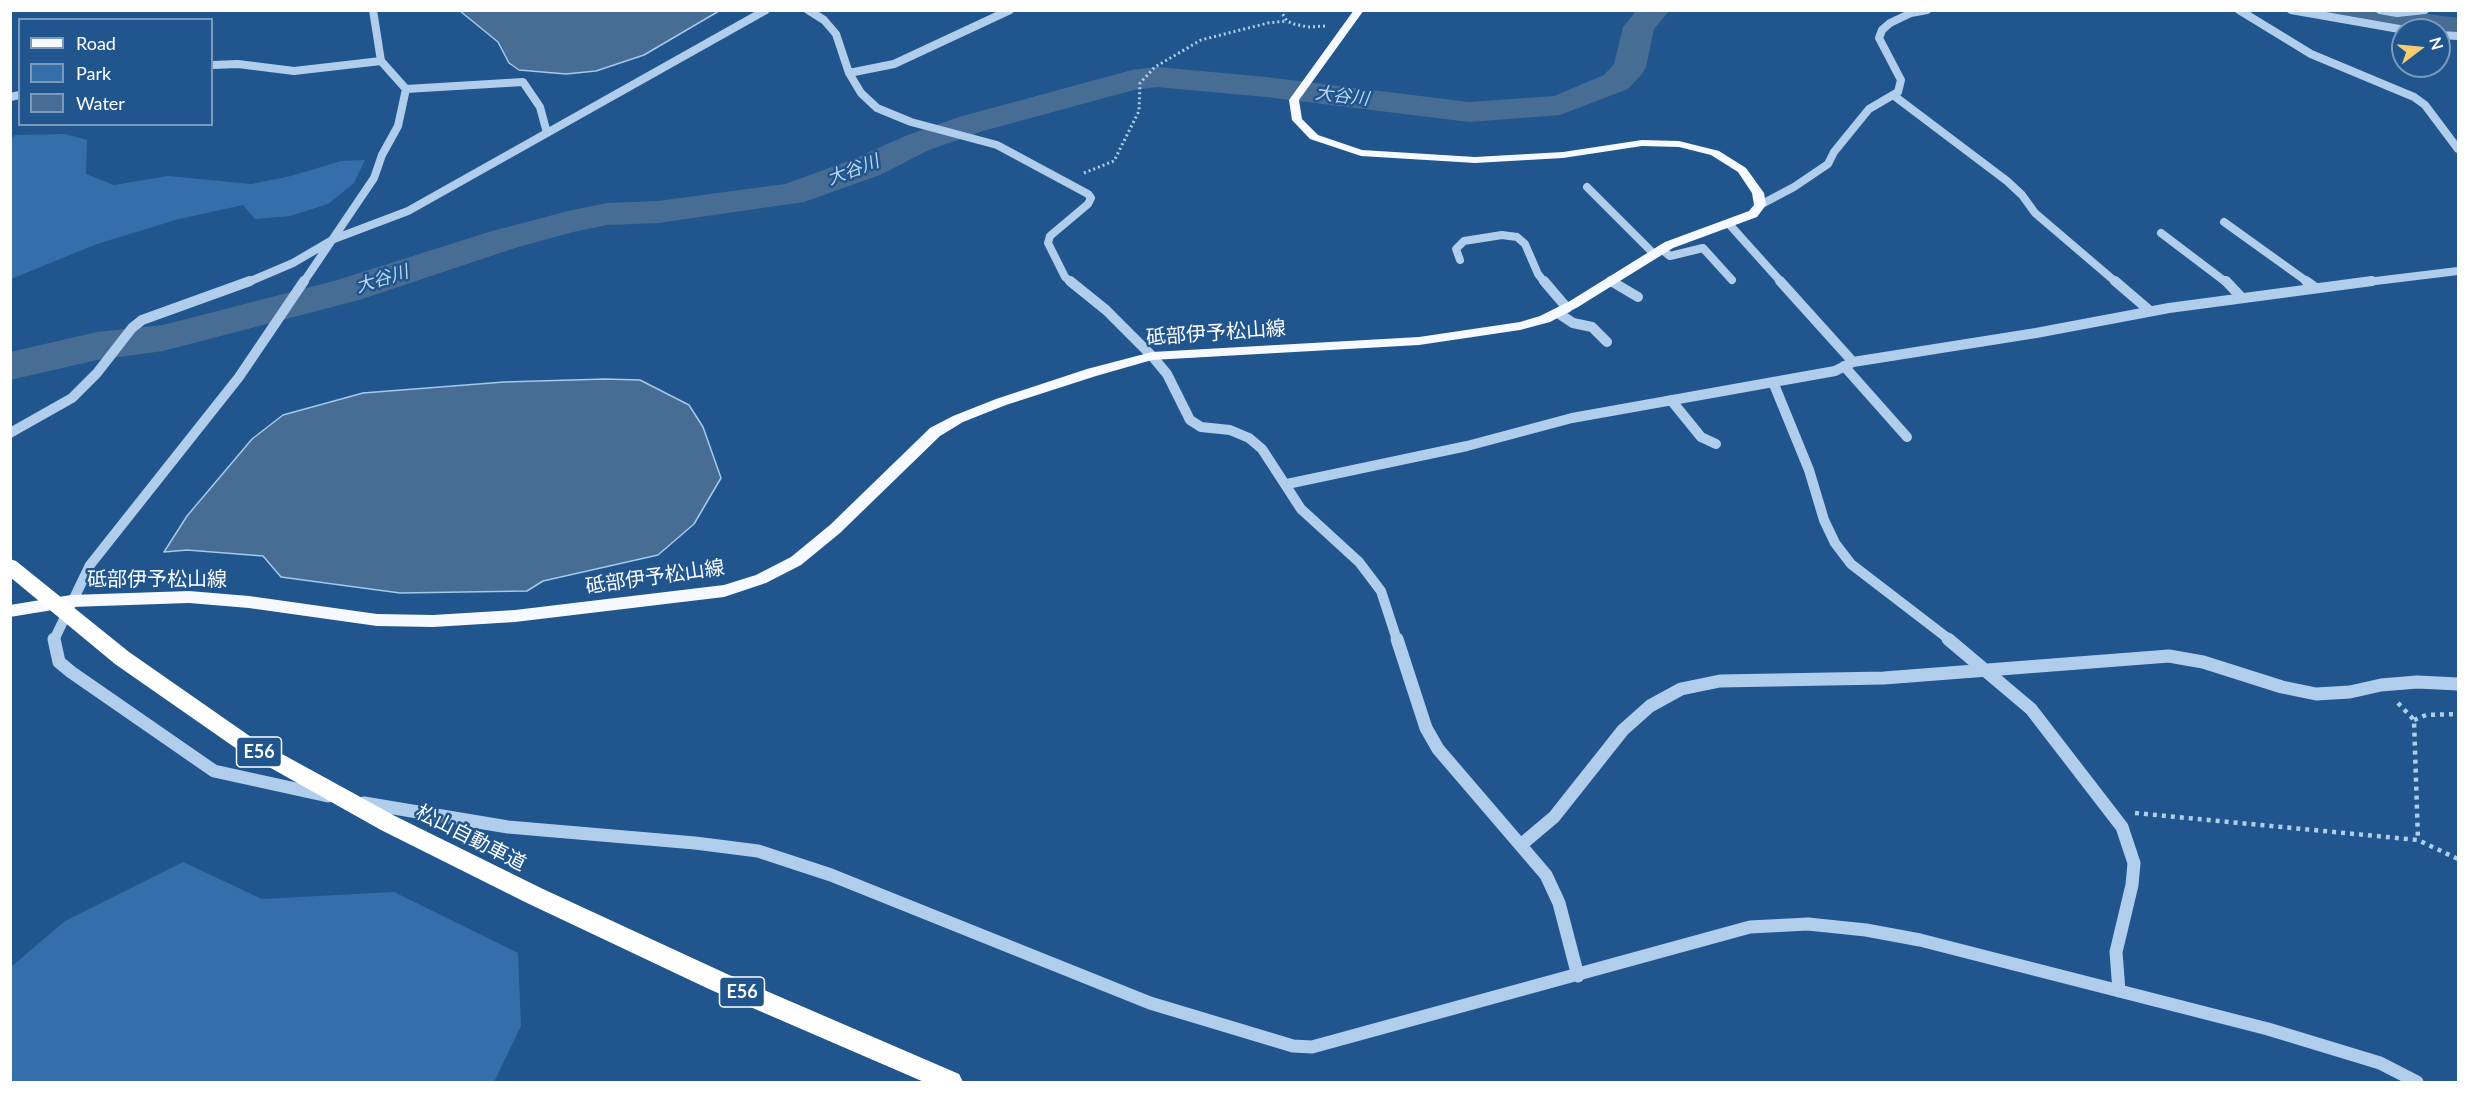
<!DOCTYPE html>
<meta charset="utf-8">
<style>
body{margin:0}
#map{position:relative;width:2469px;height:1093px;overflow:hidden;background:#21558e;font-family:Lato,sans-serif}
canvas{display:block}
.frame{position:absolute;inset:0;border:12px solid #fff;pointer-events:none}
.legend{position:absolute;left:18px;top:18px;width:195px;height:108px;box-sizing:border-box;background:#21558e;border:2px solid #7a99bb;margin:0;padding:8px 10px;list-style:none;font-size:18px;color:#fff}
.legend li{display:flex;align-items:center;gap:12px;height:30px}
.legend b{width:30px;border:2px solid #7a99bb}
.north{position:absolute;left:2391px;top:18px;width:60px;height:60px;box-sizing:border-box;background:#21558e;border:2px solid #7a99bb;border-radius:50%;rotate:74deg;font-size:16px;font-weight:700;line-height:24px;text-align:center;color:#fff}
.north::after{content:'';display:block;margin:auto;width:21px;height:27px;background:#f8cc72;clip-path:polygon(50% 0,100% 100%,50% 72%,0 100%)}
</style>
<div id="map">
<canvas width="2469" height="1093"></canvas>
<div class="frame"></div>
<ul class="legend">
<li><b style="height:8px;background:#f6f9ff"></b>Road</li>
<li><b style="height:16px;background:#356fab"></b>Park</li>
<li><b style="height:16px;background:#486d95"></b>Water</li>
</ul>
<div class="north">N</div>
</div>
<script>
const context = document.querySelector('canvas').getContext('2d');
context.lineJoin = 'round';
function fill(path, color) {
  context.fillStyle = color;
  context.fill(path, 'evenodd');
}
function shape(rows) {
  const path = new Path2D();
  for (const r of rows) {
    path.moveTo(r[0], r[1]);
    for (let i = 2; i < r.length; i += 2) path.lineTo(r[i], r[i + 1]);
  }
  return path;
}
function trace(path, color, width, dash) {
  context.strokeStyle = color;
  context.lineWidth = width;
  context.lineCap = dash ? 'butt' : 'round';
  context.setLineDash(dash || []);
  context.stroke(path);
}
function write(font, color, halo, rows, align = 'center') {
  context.font = font + ' Lato,"Noto Sans JP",sans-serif';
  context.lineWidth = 5;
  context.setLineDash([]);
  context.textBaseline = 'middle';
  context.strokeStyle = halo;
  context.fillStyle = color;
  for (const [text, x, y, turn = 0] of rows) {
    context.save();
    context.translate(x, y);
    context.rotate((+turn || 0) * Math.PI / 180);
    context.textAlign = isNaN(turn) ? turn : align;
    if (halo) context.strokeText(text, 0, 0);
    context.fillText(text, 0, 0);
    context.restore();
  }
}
const green = shape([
 [65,134,87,140,86,174,114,185,168,176,251,184,291,176,341,161,365,160,354,183,328,204,290,216,255,219,243,205,179,219,97,244,11,279,11,139,15,135],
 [183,862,262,899,394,892,518,953,521,1026,494,1082,11,1082,11,967,65,921]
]);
const water = shape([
 [460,11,460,10,719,11,644,55,596,71,566,74,519,70,509,63,498,42,460,11],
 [605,379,640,380,689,405,703,427,721,478,694,524,658,555,543,581,527,591,400,593,281,577,263,556,187,550,164,552,187,516,252,439,283,415,363,393,504,382,605,379]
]);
const river = shape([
 [1637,10,1670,10,1654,29,1646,67,1642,74,1628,89,1560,115,1469,122,1266,97,1157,87,1134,90,983,131,929,150,880,175,804,202,658,223,607,225,573,232,515,248,359,300,163,351,97,360,10,380,10,352,97,332,163,325,334,281,489,232,568,211,607,203,658,201,785,184,854,159,905,136,959,117,1132,70,1157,67,1266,77,1469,102,1554,96,1604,75,1614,64,1623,27,1637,10],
 [2324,10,2396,10,2458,18,2458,36,2439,35,2439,30,2403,30,2339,19,2328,17,2324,10]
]);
const pathFar1 = shape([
 [1284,10,1282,13,1287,21,1294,24,1308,27,1327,26],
 [1084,173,1114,161,1139,111,1140,83,1155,67,1201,40,1268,23,1287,21]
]);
const path = shape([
 [2398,703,2414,720,2418,840],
 [2414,720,2426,715,2458,714],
 [2135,813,2418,840,2458,859]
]);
const minorFar2 = shape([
 [373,10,381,61,406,89],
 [808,10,824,20,836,34,849,73,861,93,877,108,911,122,997,145,1088,194,1091,198,1088,204,1050,236,1048,243,1065,277,1072,283],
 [2239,10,2311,54,2414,97,2425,105,2458,149],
 [2291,10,2405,30],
 [2380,10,2397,13,2425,10],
 [2439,35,2458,36],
 [212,65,238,64,294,71,381,61],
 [849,73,894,64,1010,10],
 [406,89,523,82,540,107,547,133],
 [1893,95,2007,181,2022,195,2035,213,2117,283],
 [10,97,20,95],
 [1587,187,1654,254],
 [1760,205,1794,187,1828,164,1834,152,1869,109,1898,92,1901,80,1879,38,1882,30,1890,23,1911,13,1927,10],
 [2224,222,2309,283],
 [1729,224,1782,283],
 [2161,233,2227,283],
 [1661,249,1670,256,1703,248,1732,280],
 [1460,260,1456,249,1464,241,1502,235,1517,237,1525,244,1538,274,1545,283],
 [1611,281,1614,283],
 [246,283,293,263,334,239,408,211,766,10],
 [303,283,374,178,382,155,398,126,406,89],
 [2359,283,2458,271]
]);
const minorFar1 = shape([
 [1070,281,1106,310,1152,356,1167,374,1190,420,1201,427,1230,430,1249,438,1262,449,1301,509,1359,562,1381,591,1397,640],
 [1544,281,1567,308],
 [1611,281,1638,297],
 [1780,281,1853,362],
 [2115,281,2150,311],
 [2226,281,2241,297],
 [2306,281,2316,288],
 [1558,313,1573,323,1592,327,1607,342],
 [1844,366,1907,437],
 [1773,382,1809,470,1824,520,1835,543,1851,564,1950,640],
 [1671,400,1701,437,1716,444],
 [10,433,72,398,97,373,132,328,142,320,250,281],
 [1287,484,1467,446,1572,418,1835,371,1853,362,2036,333,2169,308,2372,281],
 [54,640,90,565,239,377,304,281]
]);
const minor = shape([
 [54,639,59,662,71,672,214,771,328,796],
 [1397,639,1426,728,1438,749,1546,875,1559,903,1578,976],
 [1948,639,2031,709,2122,827,2134,863,2132,885,2116,952,2119,991],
 [364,803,508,827,695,843,758,851,831,875,1150,1003,1293,1046,1312,1047,1750,927,1808,924,1866,930,1920,940,2268,1029,2380,1063,2417,1082],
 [1522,844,1554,817,1623,730,1650,706,1681,689,1720,681,1884,678,2169,656,2203,662,2282,687,2316,694,2350,692,2381,685,2417,682,2458,684]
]);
const major = shape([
 [1354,10,1364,10,1299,100,1302,119,1318,135,1362,150,1475,157,1563,152,1642,140,1679,141,1719,151,1746,168,1764,193,1766,205,1757,217,1673,248,1578,307,1550,322,1520,330,1419,345,1152,360,1096,376,1006,405,963,422,940,436,840,533,801,565,766,583,724,597,515,622,433,627,377,626,249,608,189,603,71,607,10,617,10,605,71,595,189,591,249,596,377,614,433,615,515,610,724,585,756,575,791,557,830,525,930,428,953,416,996,399,1087,369,1152,352,1419,337,1520,322,1540,316,1570,301,1665,242,1749,211,1754,205,1752,193,1738,172,1711,155,1679,147,1642,146,1563,158,1475,163,1361,156,1310,139,1292,120,1289,100,1354,10]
]);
const highway = shape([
 [10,559,16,561,129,652,251,737,395,816,543,889,727,974,959,1074,963,1082,924,1082,711,990,527,903,381,830,237,749,115,664,10,577,10,559]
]);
const farWaternames = [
 ["大谷川",1342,96,7],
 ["大谷川",853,170,-21],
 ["大谷川",382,279,-17]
];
const shields = [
 [259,752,45],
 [742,992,45]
];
const shieldNames = [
 ["E56",259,752],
 ["E56",742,992]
];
const streetNames = [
 ["砥部伊予松山線",1216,333,-4],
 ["砥部伊予松山線",655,577,-8],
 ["砥部伊予松山線",157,580],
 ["松山自動車道",471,838,27]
];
fill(green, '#356fab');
fill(water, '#486d95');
trace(water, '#a4c9ed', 1.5);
fill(river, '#486d95');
trace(pathFar1, '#b0ceec', 3, [2, 3]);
trace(path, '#b0ceec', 4.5, [4, 5]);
trace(minorFar2, '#b0ceec', 8);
trace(minorFar1, '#b0ceec', 10);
trace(minor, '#b0ceec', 13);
fill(major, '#f6f9ff');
fill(highway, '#fff');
write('italic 18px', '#bcd7f3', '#21558e', farWaternames);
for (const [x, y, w] of shields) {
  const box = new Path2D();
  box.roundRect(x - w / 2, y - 15, w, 30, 4.5);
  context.fillStyle = '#21558e';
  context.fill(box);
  trace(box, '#fff', 1.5);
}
write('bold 18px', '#fff', null, shieldNames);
write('20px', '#fff', '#21558e', streetNames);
</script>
